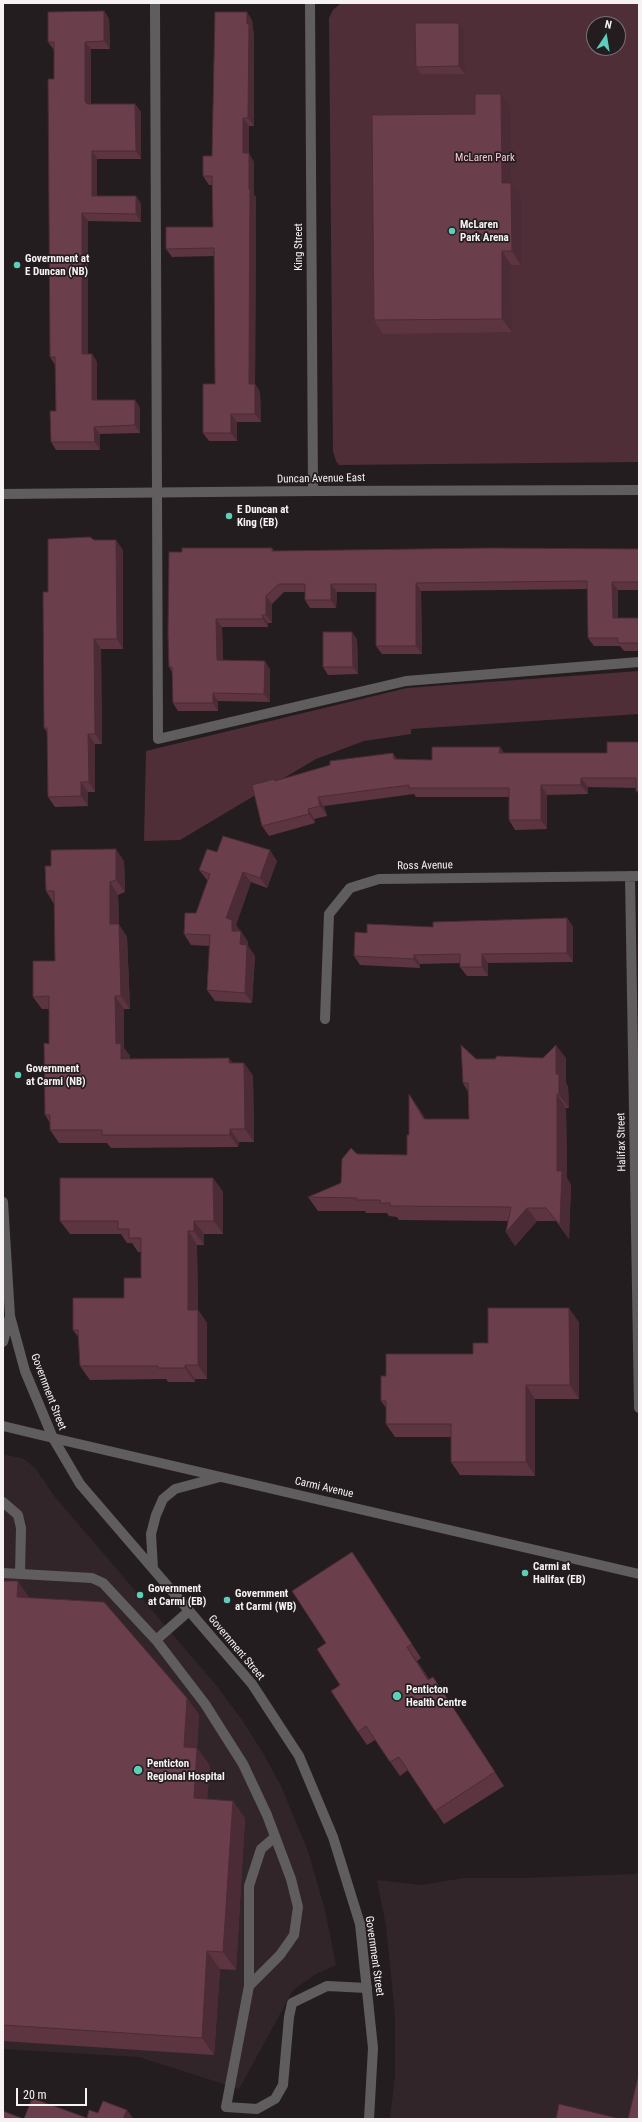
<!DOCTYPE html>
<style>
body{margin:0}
#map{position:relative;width:642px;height:2122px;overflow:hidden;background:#241d1f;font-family:"Roboto Condensed",sans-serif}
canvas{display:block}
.frame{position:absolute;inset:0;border:4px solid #f6f2f3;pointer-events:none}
.north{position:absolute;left:586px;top:16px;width:40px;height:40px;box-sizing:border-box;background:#241d1f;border:1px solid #787274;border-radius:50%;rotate:12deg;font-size:11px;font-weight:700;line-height:16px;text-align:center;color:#f6f2f3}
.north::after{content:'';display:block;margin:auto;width:14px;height:18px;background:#5cceba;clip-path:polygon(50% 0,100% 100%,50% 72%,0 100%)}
.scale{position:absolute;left:16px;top:2088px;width:71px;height:18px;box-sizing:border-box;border:2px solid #f6f2f3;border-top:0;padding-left:5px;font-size:12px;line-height:14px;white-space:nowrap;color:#f6f2f3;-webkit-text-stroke:3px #241d1f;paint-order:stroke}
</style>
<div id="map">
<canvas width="642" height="2122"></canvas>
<div class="frame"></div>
<div class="north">N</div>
<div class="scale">20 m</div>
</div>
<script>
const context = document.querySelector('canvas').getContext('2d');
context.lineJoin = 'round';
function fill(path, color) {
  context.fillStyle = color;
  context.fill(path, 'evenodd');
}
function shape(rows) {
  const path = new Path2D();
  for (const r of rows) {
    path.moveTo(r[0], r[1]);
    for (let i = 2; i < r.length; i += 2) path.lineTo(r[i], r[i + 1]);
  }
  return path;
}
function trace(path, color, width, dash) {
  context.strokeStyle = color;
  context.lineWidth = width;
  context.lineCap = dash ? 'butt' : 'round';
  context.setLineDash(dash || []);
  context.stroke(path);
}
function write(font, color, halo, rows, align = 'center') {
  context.font = font + ' "Roboto Condensed",sans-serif';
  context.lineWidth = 3.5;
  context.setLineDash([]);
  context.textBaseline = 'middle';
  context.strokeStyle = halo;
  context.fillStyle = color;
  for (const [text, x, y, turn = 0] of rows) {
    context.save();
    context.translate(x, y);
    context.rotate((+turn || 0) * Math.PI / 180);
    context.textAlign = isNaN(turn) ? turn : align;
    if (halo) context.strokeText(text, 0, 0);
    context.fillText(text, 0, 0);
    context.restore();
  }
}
const built = shape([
 [3,1454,24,1459,35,1468,55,1497,216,1685,242,1720,263,1753,281,1786,308,1851,325,1910,336,1965,316,1974,293,1990,239,2089,139,2057,3,2049],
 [639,1872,639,2119,390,2119,395,2076,395,2015,386,1926,377,1880,421,1885,464,1878,526,1878,635,1874]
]);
const green = shape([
 [345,3,639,3,639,462,339,465,336,461,333,451,329,18,333,10,340,4],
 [594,24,618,24,618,48,594,48],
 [639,671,639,714,411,729,411,734,364,741,316,759,180,840,144,841,146,751,407,688]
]);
const service = shape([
 [155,3,158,739,406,681,639,662],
 [3,1502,18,1515,21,1528,20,1574],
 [3,1573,92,1578,103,1583,156,1640,189,1611],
 [156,1640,205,1704,243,1764,267,1815,291,1879,298,1907,294,1935,280,1955,249,1986,226,2107,257,2109,275,2099,283,2085,289,2017,292,2003,327,1986,367,1988],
 [249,1986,249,1886,261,1849,275,1837]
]);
const minor = shape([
 [310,3,313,491],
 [3,494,313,491,639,490],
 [630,876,639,1408],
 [325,1019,329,914,350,888,379,879,639,876],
 [3,1426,53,1438]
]);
const tertiary = shape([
 [3,1202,10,1316,25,1371,53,1438,80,1484,252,1684,299,1756,333,1837,360,1924,373,2048,369,2119],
 [3,1342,10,1316],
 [53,1438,639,1574],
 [153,1568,151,1534,156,1515,163,1499,175,1489,220,1477]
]);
const wall = shape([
 [104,11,109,19,110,49,91,49,91,104,135,104,141,112,141,159,97,159,97,196,136,196,141,204,141,222,88,221,88,354,92,354,97,362,97,400,135,400,140,408,140,433,100,434,100,450,56,450,51,442,56,411,55,365,50,357,54,79,54,50,48,42],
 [252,20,253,30,254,33,254,126,249,126,249,154,254,162,254,195,256,197,255,384,260,392,261,422,237,422,237,441,209,441,203,433,215,384,214,256,172,257,166,249,213,227,212,185,209,185,203,176,212,156],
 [459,23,464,30,465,74,421,74,416,67],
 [501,94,511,107,511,183,521,197,521,265,511,265,512,332,383,334,374,320,475,114],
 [94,540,123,550,123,649,101,649,102,744,95,744,95,792,88,792,88,806,55,807,48,797,47,732,44,728],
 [272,548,274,551,639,549,639,590,618,590,618,618,639,618,639,651,624,651,620,646,594,646,588,638,588,589,421,591,422,654,382,654,376,646,376,592,337,592,336,608,310,608,305,600,305,592,284,592,272,604,272,623,268,623,268,627,222,627,223,660,270,669,270,702,218,701,218,711,178,711,173,703,172,672,169,667,182,552],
 [357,639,358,674,328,675,323,667],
 [639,742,639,794,636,791,636,788,588,787,588,794,547,795,547,829,515,830,509,820,509,797,416,797,414,794,324,806,327,816,314,819,315,823,269,836,262,826,276,781,330,765,397,760,432,760,500,747,504,753,607,753],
 [217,852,277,861,267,888,251,882,236,925,248,942,248,946,255,956,252,1003,215,1001,207,990,210,946,191,945,184,934,196,913,208,881,199,870],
 [124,861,125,892,118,895,119,925,127,937,130,1009,124,1009,124,1048,130,1056,130,1059,244,1063,253,1076,254,1142,239,1142,238,1147,111,1148,107,1143,59,1143,50,1130,50,1123,45,1115,49,1044,49,1009,42,1009,33,997,55,961,54,904,46,891],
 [567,918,573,927,573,962,488,963,488,976,467,976,460,967,460,963,420,964,420,968,360,965,354,956,367,933,433,927],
 [543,1058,566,1058,566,1083,568,1087,569,1108,566,1108,567,1178,571,1185,569,1239,556,1221,537,1221,515,1246,506,1232,508,1221,399,1220,397,1217,389,1216,387,1213,366,1213,365,1211,318,1211,308,1197,341,1183,357,1154,407,1155,409,1135,418,1107,425,1119,469,1119,468,1092,463,1083,476,1059],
 [213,1178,223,1192,223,1234,204,1234,204,1245,197,1245,198,1310,207,1323,207,1379,195,1379,195,1382,168,1382,166,1379,90,1380,80,1366,78,1337,73,1330,124,1298,141,1278,141,1252,138,1252,132,1243,127,1243,121,1234,70,1234,60,1221],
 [579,1322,579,1399,535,1399,535,1476,460,1475,451,1462,451,1437,395,1437,386,1424,386,1408,381,1401,386,1376,473,1354,488,1343],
 [352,1552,361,1565,421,1658,417,1661,429,1679,433,1677,504,1786,444,1824,408,1770,400,1776,375,1740,367,1745,358,1732,326,1643],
 [3,1581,187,1698,199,1715,197,1748,210,1766,207,1799,245,1818,236,1970,220,1969,214,2055,3,2041]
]);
const shadedWall = shape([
 [104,11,109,19,110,49,104,41],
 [247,12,252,20,253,30,254,33,254,126,248,118],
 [459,23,464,30,465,74,459,66],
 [85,42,91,49,91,109,92,112,85,101],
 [501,94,511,107,511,183,521,197,521,265,512,251,502,183],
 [135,104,141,112,141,159,136,151],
 [243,118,249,126,249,154,254,162,254,195,256,197,255,392,249,384,249,189,243,153],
 [92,151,97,159,97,204,92,196],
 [136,196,141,204,141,222,136,214],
 [82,213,88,221,88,362,82,354],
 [502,251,511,265,512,332,502,319],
 [92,354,97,362,97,407,92,400],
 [255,384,260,392,261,422,255,414],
 [135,400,140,408,140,433,135,425],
 [231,414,237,422,237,441,231,433],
 [94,427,100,434,100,450,95,442],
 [116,540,123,550,123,649,117,639],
 [612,582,618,590,618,626,613,618],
 [416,583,421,591,422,654,416,646],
 [331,584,337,592,336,608,331,600],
 [266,596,272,604,272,623,266,615],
 [262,615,268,623,268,627,263,619],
 [216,619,222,627,223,668,217,660],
 [352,632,357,639,358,674,353,667],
 [94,639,101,649,102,744,95,734],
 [265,661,270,669,270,702,264,694],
 [213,693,218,701,218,711,213,703],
 [88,734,95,744,95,792,89,782],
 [500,747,506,756,499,753],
 [393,753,399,762,394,759],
 [581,778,588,787,588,794,581,785],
 [81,782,88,792,88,806,81,796],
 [541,785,547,795,547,829,541,820],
 [318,797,324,806,327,816,320,806],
 [308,809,314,819,315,823,309,814],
 [116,849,124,861,125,892,116,880],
 [270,850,277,861,267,888,260,878],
 [243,872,251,882,236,925,240,931,232,931,226,918],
 [110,882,118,895,119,925,127,937,130,1009,121,996,110,924],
 [567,918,573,927,573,962,567,953],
 [241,931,248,942,248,946,255,956,252,1003,245,993,240,944],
 [482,954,488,963,488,976,482,967],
 [414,955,420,964,420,968,414,959],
 [115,996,124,1009,124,1048,130,1056,130,1071,121,1059,116,1044],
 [556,1045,566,1058,566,1083,568,1087,569,1108,559,1095,556,1074],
 [229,1058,238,1071,229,1063],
 [244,1063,253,1076,254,1142,245,1129],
 [409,1094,418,1107,433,1132,424,1119],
 [557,1094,566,1108,567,1178,571,1185,569,1239,560,1225,557,1171],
 [230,1129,239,1142,238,1147,230,1135],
 [213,1178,223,1192,223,1234,214,1221],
 [527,1208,537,1221,515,1246,506,1232],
 [194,1221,204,1234,204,1245,194,1231],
 [188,1231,197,1245,198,1323,188,1310],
 [569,1308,579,1322,579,1399,570,1385],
 [198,1310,207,1323,207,1379,198,1365],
 [185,1365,195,1379,195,1382,185,1368],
 [526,1385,535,1399,535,1476,526,1462],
 [352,1552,361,1565,421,1658,412,1644],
 [18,1581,30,1599,17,1597],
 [407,1647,417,1661,438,1693,428,1680],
 [433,1677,442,1690,504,1786,495,1772],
 [187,1698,199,1715,196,1765,184,1747],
 [197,1748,210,1766,206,1816,194,1798],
 [233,1801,245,1818,236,1970,223,1952],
 [207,1951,220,1969,214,2055,202,2038],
 [127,2110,134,2119,123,2119]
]);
const building = shape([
 [104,11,104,41,85,42,85,101,87,104,135,104,136,151,92,151,92,196,136,196,136,214,82,213,82,354,92,354,92,400,135,400,135,425,94,427,95,442,51,442,50,411,56,411,55,357,50,357,48,79,54,79,54,42,48,42,48,12,104,11],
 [215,12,247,12,247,24,249,24,248,118,243,118,243,153,249,153,249,189,250,189,249,384,255,384,255,414,231,414,231,433,203,433,203,384,215,384,214,248,166,249,166,227,213,227,212,176,203,176,203,156,212,156,212,154,215,12],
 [415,23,459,23,459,66,416,67,415,23],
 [475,94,501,94,502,183,511,183,512,251,502,251,502,319,374,320,372,115,475,114,475,94],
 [90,537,94,540,116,540,117,639,94,639,95,734,88,734,89,782,81,782,81,796,48,797,47,728,44,728,43,592,48,592,48,539,90,537],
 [182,548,272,548,272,551,489,548,639,549,639,582,612,582,613,618,639,618,639,643,618,643,618,638,588,638,587,581,416,583,416,646,376,646,376,584,331,584,331,600,305,600,305,584,279,584,266,596,266,615,262,615,263,619,216,619,217,660,265,661,264,694,213,693,213,703,173,703,172,667,169,667,168,634,169,552,182,552,182,548],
 [323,632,352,632,353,667,323,667,323,632],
 [607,742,639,742,639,791,636,791,636,778,581,778,581,785,541,785,541,820,509,820,509,788,409,788,409,785,318,797,320,806,308,809,309,814,262,826,252,785,274,779,275,781,330,765,330,761,393,753,394,759,432,760,432,747,500,747,499,753,607,753,607,742],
 [223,836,270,850,260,878,243,872,226,918,232,920,232,931,241,931,240,944,247,945,245,993,207,990,210,935,184,934,185,913,196,913,210,874,199,870,207,849,217,852,223,836],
 [116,849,116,880,110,882,110,924,119,924,121,996,115,996,116,1044,121,1043,121,1059,229,1058,229,1063,244,1063,245,1129,230,1129,230,1135,102,1135,102,1130,50,1130,50,1115,45,1115,44,1043,49,1044,49,996,33,997,33,961,55,961,54,891,46,891,45,866,51,866,51,850,116,849],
 [567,918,567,953,482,954,482,967,460,967,460,954,414,955,414,959,354,956,355,932,367,933,367,924,433,927,433,922,567,918],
 [461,1045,476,1059,495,1059,497,1056,543,1058,556,1045,556,1074,559,1074,559,1095,557,1094,557,1171,562,1171,560,1225,546,1208,527,1208,506,1232,511,1207,390,1206,390,1203,380,1203,380,1200,357,1200,357,1198,308,1197,341,1183,342,1159,351,1148,357,1154,407,1155,407,1135,409,1135,409,1094,424,1119,469,1119,468,1083,463,1083,461,1045],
 [60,1178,213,1178,214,1221,194,1221,194,1231,188,1231,188,1310,198,1310,198,1365,185,1365,185,1368,158,1368,158,1366,80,1366,78,1330,73,1330,73,1298,124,1298,124,1278,141,1278,141,1238,129,1238,129,1229,118,1229,118,1221,60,1221,60,1178],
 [488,1308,569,1308,570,1385,526,1385,526,1462,451,1462,451,1424,386,1424,386,1401,381,1401,381,1376,386,1376,386,1354,473,1354,473,1343,488,1343,488,1308],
 [352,1552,412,1644,407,1647,428,1680,433,1677,495,1772,435,1811,399,1757,390,1762,366,1726,358,1732,331,1691,340,1685,317,1649,326,1643,292,1591,352,1552],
 [3,1581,18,1581,17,1597,104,1602,187,1698,184,1747,197,1748,194,1798,233,1801,223,1952,207,1951,202,2038,3,2025,3,1581],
 [639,2073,639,2119,628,2119,639,2073],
 [32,2098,87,2118,89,2110,98,2113,103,2101,127,2110,123,2119,3,2119,3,2111,24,2119,32,2098],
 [559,2104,621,2119,556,2119,559,2104]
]);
const markers = [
 [452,231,4,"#5cceba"],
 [17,265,4,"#5cceba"],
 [229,516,4,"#5cceba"],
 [18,1075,4,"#5cceba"],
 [525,1573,4,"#5cceba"],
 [140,1595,4,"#5cceba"],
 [227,1600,4,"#5cceba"],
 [397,1696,5,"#5cceba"],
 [138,1770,5,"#5cceba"]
];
const parkNames = [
 ["McLaren Park",485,158]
];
const poiNames = [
 ["McLaren",460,225],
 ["Park Arena",460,238],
 ["Government at",25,259],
 ["E Duncan (NB)",25,272],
 ["E Duncan at",237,510],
 ["King (EB)",237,523],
 ["Government",26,1069],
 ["at Carmi (NB)",26,1082],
 ["Carmi at",533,1567],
 ["Halifax (EB)",533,1580],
 ["Government",148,1589],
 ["at Carmi (EB)",148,1602],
 ["Government",235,1594],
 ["at Carmi (WB)",235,1607],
 ["Penticton",406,1690],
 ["Health Centre",406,1703],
 ["Penticton",147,1764],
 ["Regional Hospital",147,1777]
];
const streetNames = [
 ["King Street",299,247,-90],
 ["Duncan Avenue East",321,479,-1],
 ["Ross Avenue",425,866,-1],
 ["Halifax Street",622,1142,-91],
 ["Government Street",48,1392,69],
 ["Carmi Avenue",324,1488,13],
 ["Government Street",236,1648,50],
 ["Government Street",374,1956,82]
];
fill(built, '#322529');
fill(green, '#4f2e38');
trace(service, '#605d5e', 10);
trace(minor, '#605d5e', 10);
trace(tertiary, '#605d5e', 10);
fill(wall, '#5c3541');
fill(shadedWall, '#4b2b35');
fill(building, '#6b3e4c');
trace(building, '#4b2b35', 1);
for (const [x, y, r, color] of markers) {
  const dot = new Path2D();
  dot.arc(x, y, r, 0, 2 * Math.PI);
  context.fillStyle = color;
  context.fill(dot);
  trace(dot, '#241d1f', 1.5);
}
write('11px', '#f8c8d5', '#241d1f', parkNames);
write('bold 11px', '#f6f2f3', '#241d1f', poiNames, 'left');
write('11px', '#f6f2f3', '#241d1f', streetNames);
</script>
